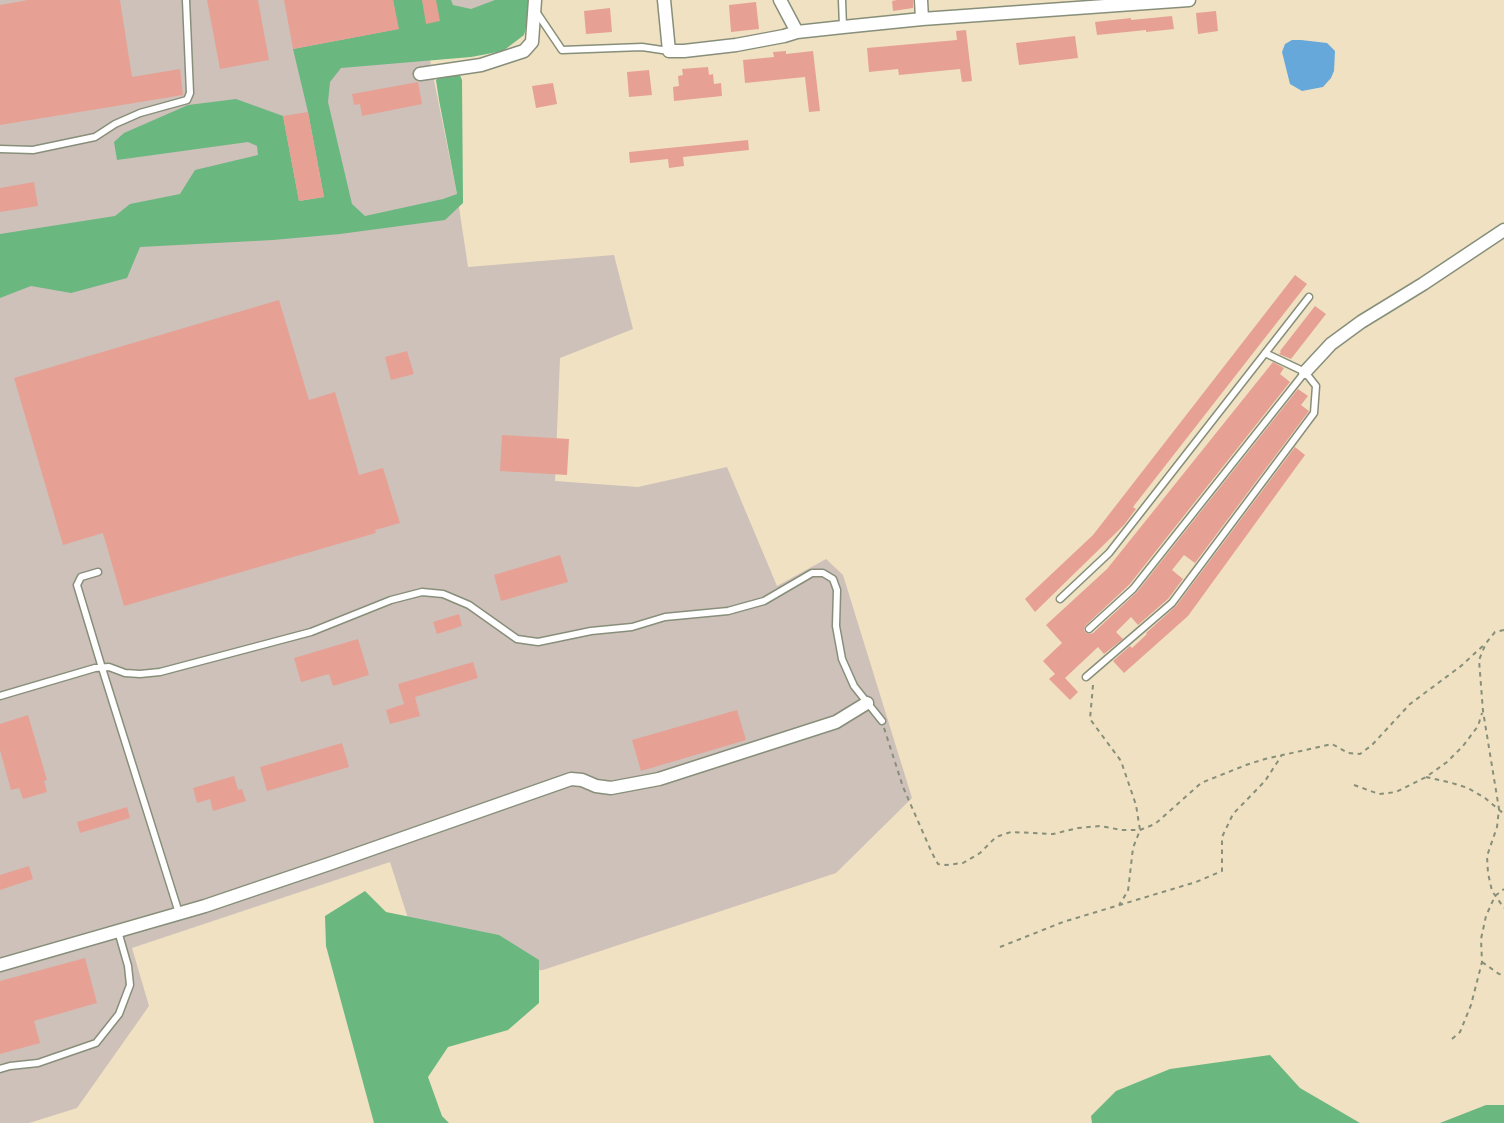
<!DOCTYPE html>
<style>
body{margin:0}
canvas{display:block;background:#efe1c1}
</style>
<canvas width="1504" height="1123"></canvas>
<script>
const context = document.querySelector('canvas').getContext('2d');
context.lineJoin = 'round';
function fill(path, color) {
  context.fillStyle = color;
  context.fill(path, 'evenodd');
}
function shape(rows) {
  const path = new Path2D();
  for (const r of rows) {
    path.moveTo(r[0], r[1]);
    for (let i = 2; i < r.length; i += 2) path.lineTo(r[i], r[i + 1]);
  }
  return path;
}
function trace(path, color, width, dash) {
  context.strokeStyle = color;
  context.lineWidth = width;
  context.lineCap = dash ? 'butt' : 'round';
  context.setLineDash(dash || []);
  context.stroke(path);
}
const industrial = shape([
 [0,0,526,0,424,31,457,194,468,267,614,255,633,329,560,358,555,481,638,487,727,467,777,586,826,559,843,575,912,798,836,873,543,970,428,981,390,862,132,948,149,1006,77,1108,29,1123,0,1123]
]);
const forest = shape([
 [393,0,451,0,453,5,471,9,495,0,531,0,530,13,524,35,503,51,471,57,341,68,330,82,328,102,352,204,365,216,443,199,457,194,439,100,436,80,443,73,459,73,462,80,463,203,445,220,340,234,273,240,140,247,127,278,71,293,31,286,0,298,0,234,115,216,130,204,180,194,195,170,258,155,257,146,248,142,117,160,114,142,124,133,188,105,236,99,283,116,299,201,324,197,308,112,293,49,398,29],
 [365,891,386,912,499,935,539,960,539,1003,508,1030,448,1047,428,1077,442,1116,449,1123,374,1123,326,946,325,916],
 [1270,1055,1300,1088,1360,1123,1092,1123,1091,1116,1116,1091,1170,1069],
 [1486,1105,1504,1105,1504,1123,1440,1123]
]);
const water = shape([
 [1292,40,1301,40,1327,43,1335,51,1334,71,1331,78,1323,87,1302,91,1290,84,1282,52,1285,44]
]);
const building = shape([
 [28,0,120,0,132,77,180,69,183,95,0,125,0,5],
 [207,0,258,0,269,60,220,69],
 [284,0,393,0,399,29,293,49],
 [422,0,436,0,440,21,426,24],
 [897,0,913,0,913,8,893,11,892,1],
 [756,2,759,29,731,32,729,5],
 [610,8,612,32,586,34,584,11],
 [1216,11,1218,31,1198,34,1196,13],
 [1172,16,1174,29,1146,32,1146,30,1097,35,1095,22,1131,18,1131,20],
 [966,30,972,81,962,82,960,69,899,75,898,69,869,72,867,48,957,40,956,31],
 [1075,36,1078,58,1019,65,1016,43],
 [786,51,786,54,813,51,820,111,809,112,805,77,745,83,743,60,774,57,773,52],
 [708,67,709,75,713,74,714,84,721,83,722,96,674,101,673,87,679,86,678,76,683,75,682,69],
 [649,70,652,95,629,97,627,72],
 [418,82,422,104,362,116,360,104,354,105,352,94],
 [553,83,557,104,536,108,532,86],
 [308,112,324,197,299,201,283,116],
 [748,140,749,150,683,157,684,166,669,168,668,159,630,163,629,152],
 [34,182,38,206,0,212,0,188],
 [1295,275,1307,284,1133,507,1136,509,1124,525,1035,612,1025,599,1093,535],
 [279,300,309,400,335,392,359,475,383,468,400,523,375,530,376,533,124,606,103,533,63,545,14,378],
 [1315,306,1326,314,1291,359,1279,354,1281,352,1280,351],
 [407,351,414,374,391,380,385,357],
 [1273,362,1284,368,1280,374,1290,382,1129,585,1085,626,1084,630,1086,633,1090,634,1093,633,1137,592,1298,389,1308,396,1301,405,1309,411,1195,563,1184,555,1172,570,1183,579,1168,599,1138,625,1131,617,1116,632,1123,639,1104,654,1098,647,1065,678,1078,692,1070,700,1049,679,1055,674,1043,661,1062,643,1046,625,1107,569],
 [502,435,569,439,567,475,500,471],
 [1295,447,1305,455,1188,616,1124,673,1113,661,1130,646,1132,648,1147,634,1146,633,1176,606],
 [560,555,568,582,501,601,494,575],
 [459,614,462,626,437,634,433,622],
 [358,639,369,675,333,686,329,674,301,682,294,658],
 [473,662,478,678,415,697,420,716,390,724,386,710,404,704,398,684],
 [737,710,746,740,641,771,632,740],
 [28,715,47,780,44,781,47,792,23,799,19,788,11,790,0,750,0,724],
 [342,743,349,767,267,791,260,767],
 [234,776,238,790,242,789,246,801,213,811,210,799,197,803,193,788],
 [127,807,130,818,80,833,77,822],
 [29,866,33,879,0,890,0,875],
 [85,958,97,1003,34,1021,40,1043,0,1054,0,981]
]);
const path = shape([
 [1504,630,1495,632,1486,643,1479,660,1483,711,1499,809,1497,827,1487,856,1488,873,1492,891,1504,908],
 [1093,685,1090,719,1121,761,1136,805,1140,830,1133,848,1128,891,1119,905],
 [884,728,903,787,932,853,938,864,946,865,963,863,980,853,996,837,1011,832,1053,834,1078,828,1100,826,1122,830,1140,830,1155,824,1201,783,1246,765,1265,759,1332,744,1348,753,1360,754,1372,745,1410,704,1461,666,1486,643],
 [1426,777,1452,783,1468,788,1485,798,1504,814],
 [1354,785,1379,794,1396,792,1426,777,1447,762,1463,746,1478,726,1482,713],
 [1000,947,1063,922,1196,882,1222,871,1222,837,1233,814,1265,781,1282,755],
 [1482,962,1499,974,1504,975],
 [1452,1039,1460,1032,1471,1005,1482,962,1481,939,1486,916,1495,896,1504,889]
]);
const lane = shape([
 [842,0,843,27],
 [535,10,562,50,642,47,669,51],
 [0,149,33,150,95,137,115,124,140,113,187,100,190,93,186,0],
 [98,572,81,577,77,585,102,668,179,913],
 [1060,599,1109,553,1309,297],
 [1089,629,1133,589,1305,372],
 [1086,677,1172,603,1314,413,1316,386,1305,372,1265,353],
 [0,696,95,668,109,667,125,673,140,674,160,672,311,632,391,600,422,592,443,594,469,605,517,639,538,642,591,631,632,627,665,617,728,611,764,601,812,573,823,573,833,579,837,590,836,626,842,659,854,686,882,721],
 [0,1069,10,1066,38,1063,96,1043,119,1014,130,985,128,966,118,931]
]);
const street = shape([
 [664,0,669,51,684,51,736,45,784,36,797,32,843,27,922,19,1189,0],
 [780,0,797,32],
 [921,0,922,19],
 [420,74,481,65,524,51,532,42,535,0],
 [1305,372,1331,344,1361,322,1423,284,1504,230],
 [0,965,205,906,329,864,571,779,582,780,596,786,611,788,659,779,836,722,867,703]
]);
fill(industrial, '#cec1ba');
fill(forest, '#6ab780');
fill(water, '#66a8da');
fill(building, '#e6a194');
trace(lane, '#878f7a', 9);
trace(street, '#878f7a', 15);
trace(path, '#878f7a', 2, [4.5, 4.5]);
trace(lane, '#fff', 6);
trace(street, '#fff', 12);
</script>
